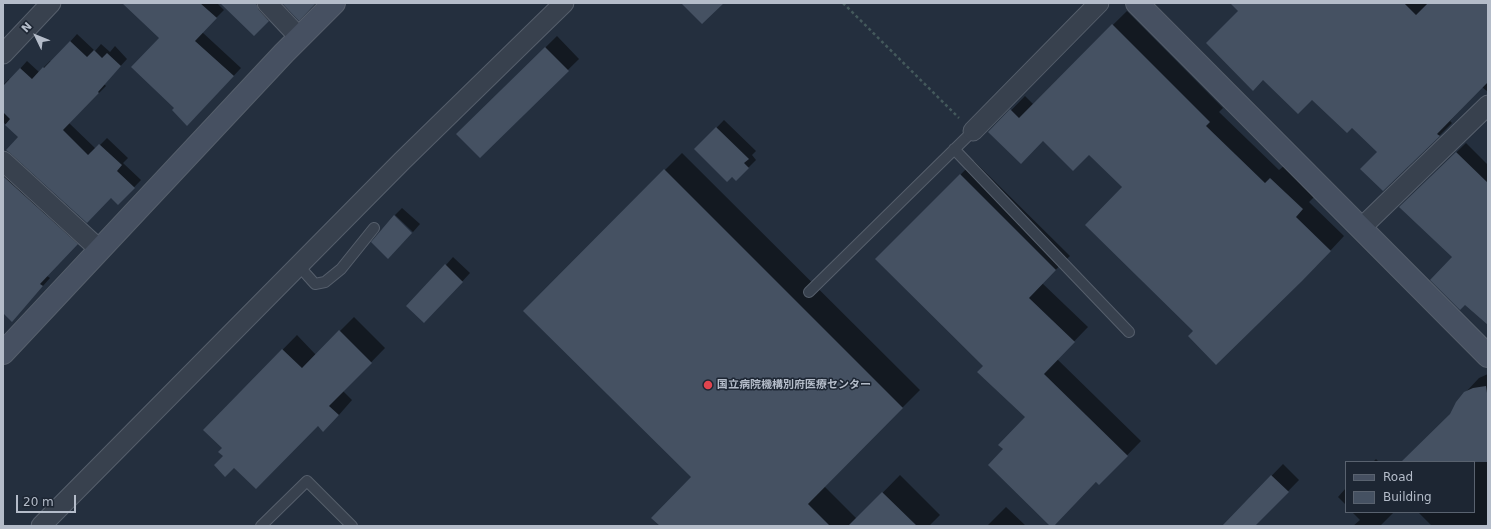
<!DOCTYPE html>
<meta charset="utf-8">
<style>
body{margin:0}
#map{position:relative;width:1491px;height:529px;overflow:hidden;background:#242f3e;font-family:"DejaVu Sans",sans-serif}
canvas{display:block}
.frame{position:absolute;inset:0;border:4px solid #b4bcc9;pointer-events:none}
.legend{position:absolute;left:1345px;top:461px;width:130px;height:52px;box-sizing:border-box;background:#1d2633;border:1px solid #59626f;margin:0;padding:5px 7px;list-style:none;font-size:12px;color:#b4bcc9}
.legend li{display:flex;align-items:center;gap:8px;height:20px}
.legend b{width:20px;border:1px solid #59626f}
.north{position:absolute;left:16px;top:16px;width:40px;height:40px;-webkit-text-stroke:3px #1d2633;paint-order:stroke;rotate:313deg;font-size:11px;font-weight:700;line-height:16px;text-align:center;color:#b4bcc9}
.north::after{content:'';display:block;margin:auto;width:14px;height:18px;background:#b4bcc9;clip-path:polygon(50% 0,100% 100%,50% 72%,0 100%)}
.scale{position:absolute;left:16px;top:495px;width:60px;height:18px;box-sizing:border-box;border:2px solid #b4bcc9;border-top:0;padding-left:5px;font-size:12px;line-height:14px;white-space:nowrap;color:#b4bcc9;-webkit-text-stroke:3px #1d2633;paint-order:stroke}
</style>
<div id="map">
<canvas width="1491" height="529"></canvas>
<div class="frame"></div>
<ul class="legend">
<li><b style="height:5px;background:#465061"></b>Road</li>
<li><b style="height:11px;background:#455162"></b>Building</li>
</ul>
<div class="north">N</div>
<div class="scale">20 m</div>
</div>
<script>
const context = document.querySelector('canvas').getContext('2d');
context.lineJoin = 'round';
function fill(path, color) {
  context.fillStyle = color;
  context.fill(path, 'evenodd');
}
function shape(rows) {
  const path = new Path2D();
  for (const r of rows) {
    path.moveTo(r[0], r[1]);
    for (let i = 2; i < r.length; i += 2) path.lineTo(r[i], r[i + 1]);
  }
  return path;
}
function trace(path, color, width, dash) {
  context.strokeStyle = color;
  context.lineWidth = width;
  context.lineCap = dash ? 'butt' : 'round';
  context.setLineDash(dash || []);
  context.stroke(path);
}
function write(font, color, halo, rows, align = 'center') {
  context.font = font + ' "DejaVu Sans","Noto Sans JP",sans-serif';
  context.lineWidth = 3;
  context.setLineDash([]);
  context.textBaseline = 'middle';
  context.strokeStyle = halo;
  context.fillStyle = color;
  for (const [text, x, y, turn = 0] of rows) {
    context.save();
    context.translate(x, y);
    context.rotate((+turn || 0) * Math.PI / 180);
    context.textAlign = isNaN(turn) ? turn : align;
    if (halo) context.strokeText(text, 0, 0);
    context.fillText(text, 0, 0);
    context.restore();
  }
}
const shadow = shape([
 [124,3,217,3,224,10,202,32,241,68,195,117,175,108,160,38],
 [234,3,268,3,276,12,254,35],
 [1232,3,1488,3,1488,92,1482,87,1450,121,1452,123,1439,136,1378,152],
 [1127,11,1223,108,1219,112,1279,170,1285,165,1316,195,1309,202,1344,236,1316,266,1194,331,1123,187,1089,153,1043,140,990,132,1025,96,1033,104],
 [77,34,95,51,101,44,110,52,115,46,127,59,104,84,106,86,69,123,96,149,107,138,128,158,123,163,141,180,118,204,111,197,19,136,3,122,3,85,9,79,10,80,27,61,39,72,50,61,52,62],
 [557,36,579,59,480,156,458,134],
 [724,120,756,151,752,155,756,160,736,180,696,149],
 [1466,143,1488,165,1488,321,1453,257,1400,207],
 [682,153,920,390,824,486,857,519,900,475,940,515,929,526,661,526,693,477,524,311],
 [3,161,84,236,47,276,50,278,19,313,3,312],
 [974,161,1070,256,1042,283,1088,327,1057,359,1141,441,1099,484,1097,481,1053,526,1051,526,1004,449,1026,417,984,366,877,259],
 [402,208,420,224,413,232,395,215],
 [453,257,470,273,432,314,446,265],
 [354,317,385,348,343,391,352,400,338,416,318,425,224,456,223,448,204,430,297,335,316,355],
 [1488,374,1488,523,1485,526,1432,526,1418,512,1474,512,1474,462,1402,462,1451,414,1465,393,1479,378],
 [1376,459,1379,462,1373,462],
 [1283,464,1299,480,1254,526,1223,526],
 [1346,488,1346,505,1338,497],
 [1006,507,1026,526,987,526],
 [1352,512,1394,512,1380,526,1353,526,1360,520]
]);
const building = shape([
 [122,3,200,3,217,18,195,41,234,76,187,126,172,110,174,108,131,67,159,38],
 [220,3,256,3,259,10,269,21,254,36],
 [282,3,316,3,299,21],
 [681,3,724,3,702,24],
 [1230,3,1404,3,1416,15,1428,3,1488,3,1488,82,1437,134,1440,136,1383,191,1360,169,1377,152,1352,128,1347,133,1312,100,1298,114,1263,80,1253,91,1206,43,1238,11],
 [1112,24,1210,122,1206,126,1265,183,1270,178,1303,209,1296,217,1331,251,1302,281,1216,365,1188,336,1193,331,1085,225,1122,187,1089,155,1073,171,1043,141,1021,164,988,132,1010,109,1019,118],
 [70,41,87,57,94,50,102,58,107,53,121,66,98,92,99,93,63,130,88,155,99,144,122,165,117,171,135,188,118,205,111,198,87,223,10,153,6,150,18,137,5,125,10,119,3,112,3,86,20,68,32,79,43,67,44,68],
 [545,47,569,71,480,158,456,134],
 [716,127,749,159,744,163,749,168,736,181,732,177,727,182,694,149],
 [1456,152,1488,183,1488,325,1465,305,1460,310,1430,280,1452,257,1399,207],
 [664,169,903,408,808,504,830,526,660,526,651,518,691,477,523,311],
 [960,174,1056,270,1029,298,1075,342,1044,374,1128,456,1099,485,1096,482,1054,526,1050,526,988,465,1003,449,998,445,1025,417,977,372,983,366,875,259],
 [3,176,78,244,40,284,43,286,12,322,3,313],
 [394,215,412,233,388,259,371,242],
 [445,264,463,282,424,323,406,306],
 [339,330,372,363,329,406,339,415,323,432,318,426,256,489,234,468,225,477,214,465,223,456,218,452,222,448,203,430,282,349,302,368],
 [1486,386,1488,400,1488,462,1401,462,1450,414,1456,402,1464,392,1473,388],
 [1271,475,1289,492,1255,526,1222,526],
 [882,492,917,526,848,526]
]);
const path = shape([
 [843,3,959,118]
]);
const lane = shape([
 [954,149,1129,332],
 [298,265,315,284,325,282,341,269,374,228],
 [809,292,973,131],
 [261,526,307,481,352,526]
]);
const street = shape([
 [267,3,300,38],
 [3,54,51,3],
 [973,131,1099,3],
 [3,161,100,250],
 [1361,228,1488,105],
 [41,526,402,161,564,3]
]);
const secondary = shape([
 [1137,3,1488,356],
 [3,353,284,53,334,3]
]);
const markers = [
 [708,385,5,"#e0444e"]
];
const poiNames = [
 ["国立病院機構別府医療センター",717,385]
];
fill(shadow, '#0007');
fill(building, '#455162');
trace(lane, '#565f6c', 12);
trace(street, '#565f6c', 21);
trace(secondary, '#565f6c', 24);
trace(path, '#44595c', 2.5, [3, 3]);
trace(lane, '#38414e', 10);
trace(street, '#38414e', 19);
trace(secondary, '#465061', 22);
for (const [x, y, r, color] of markers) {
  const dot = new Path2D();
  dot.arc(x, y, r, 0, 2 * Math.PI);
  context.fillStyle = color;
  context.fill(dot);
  trace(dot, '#1d2633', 1.5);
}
write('bold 11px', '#b4bcc9', '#1d2633', poiNames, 'left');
</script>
